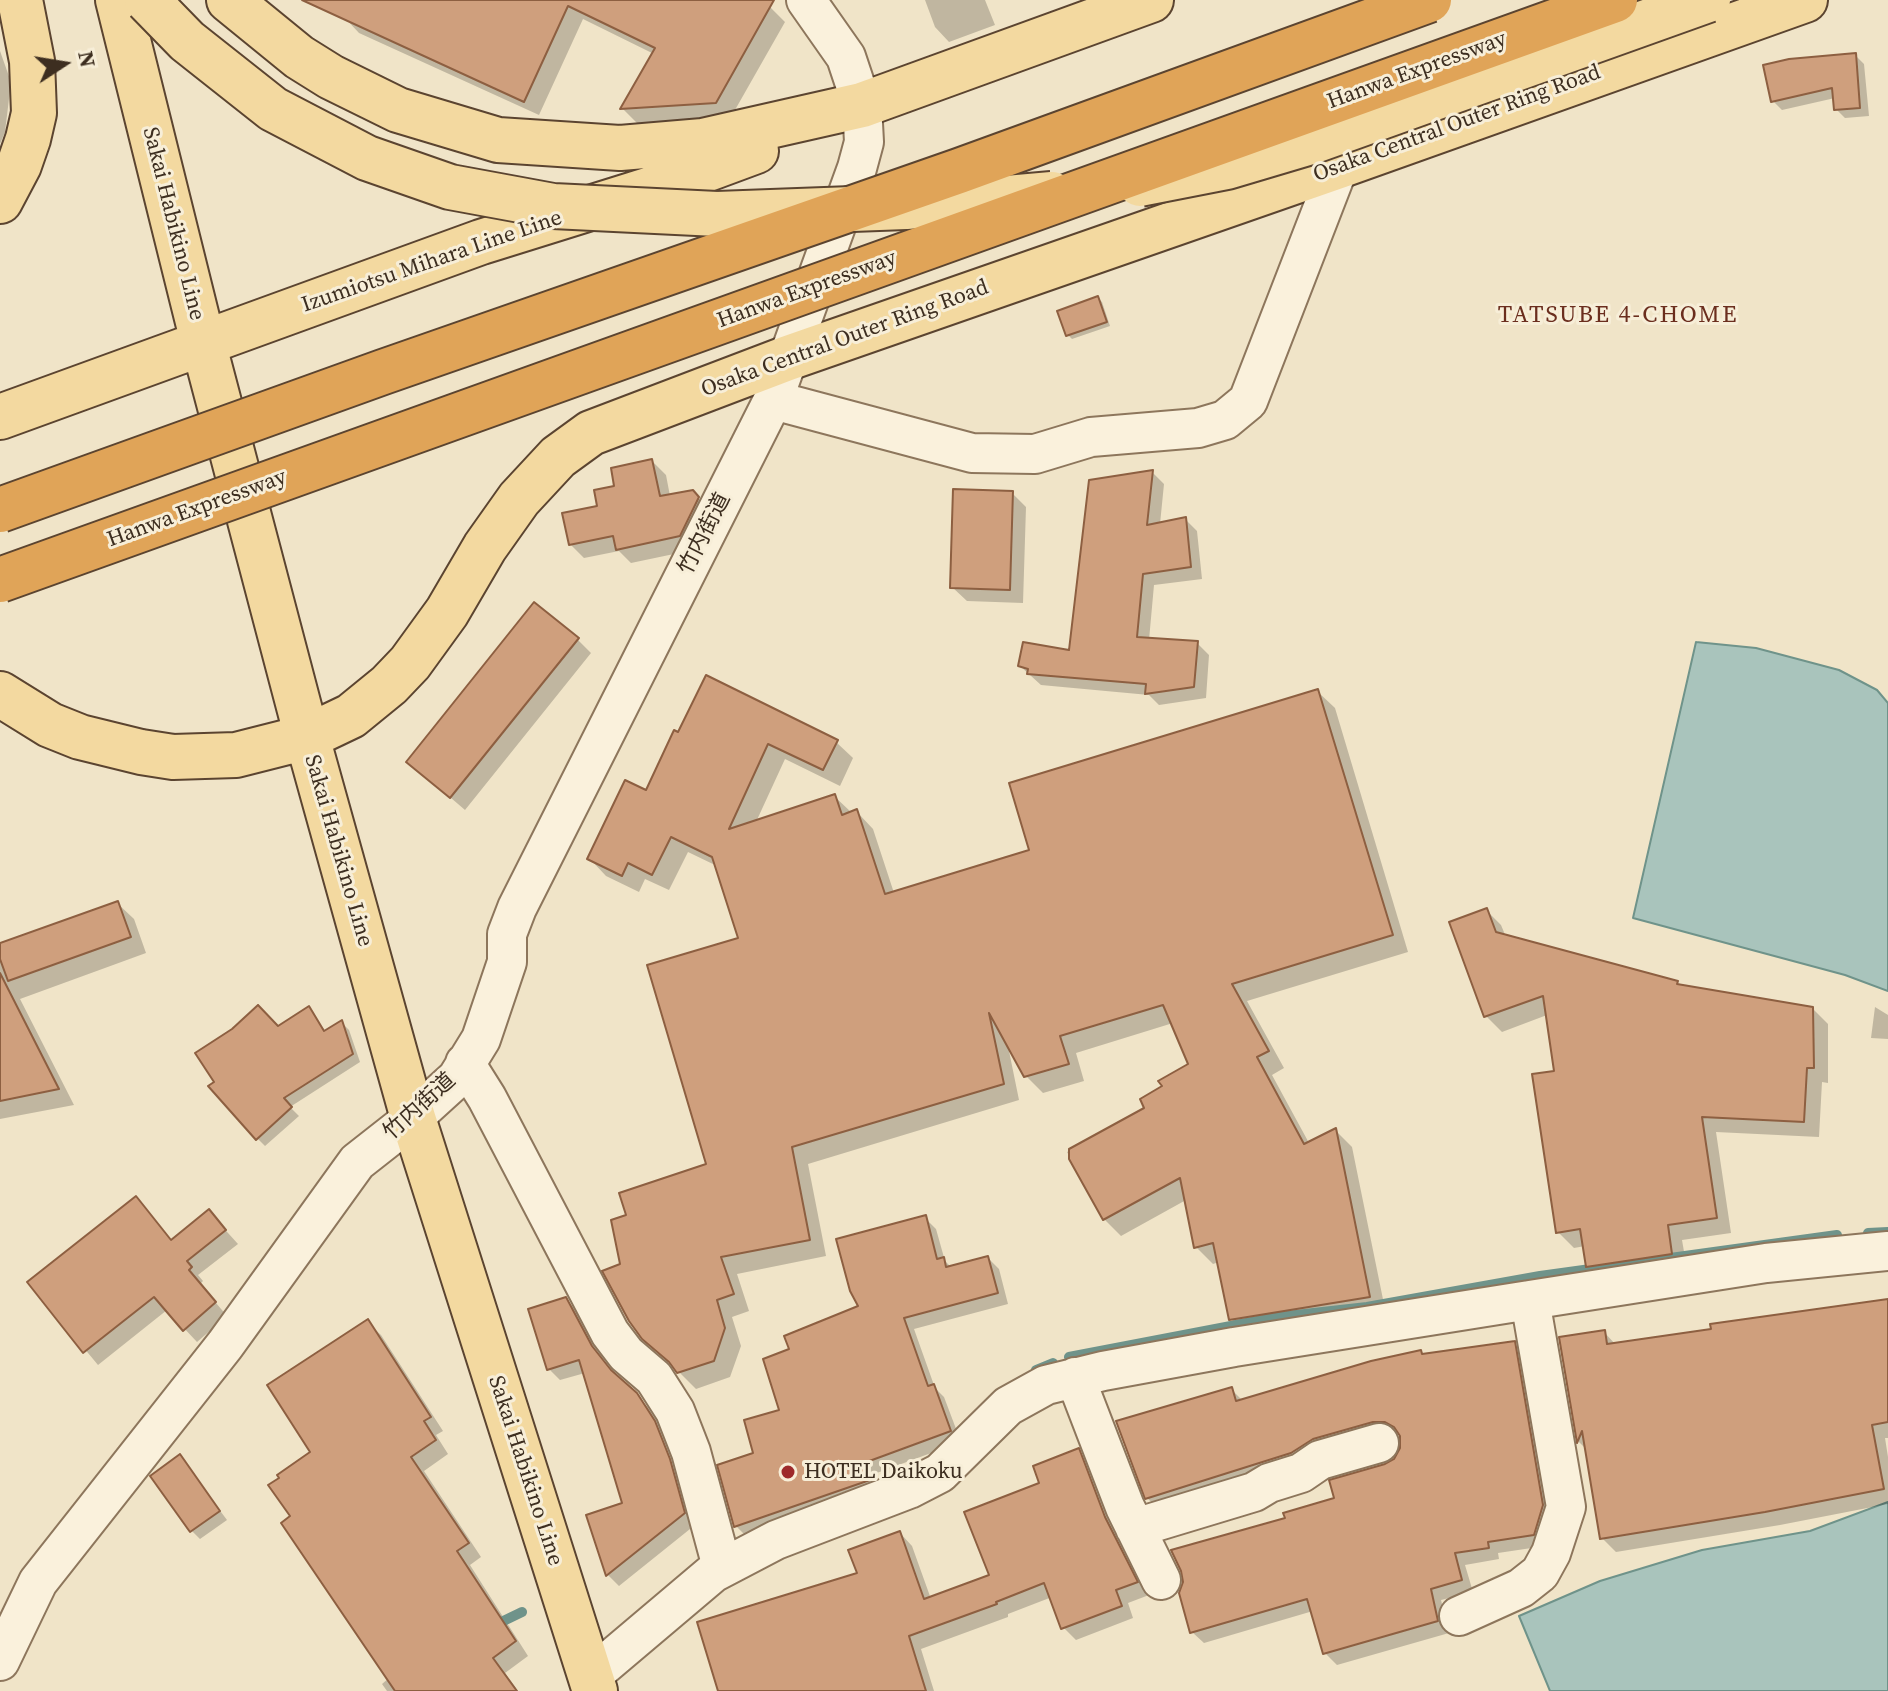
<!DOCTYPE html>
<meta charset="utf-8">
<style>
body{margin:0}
#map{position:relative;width:1888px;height:1691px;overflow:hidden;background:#f0e4c8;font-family:"Source Serif 4",serif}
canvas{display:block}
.north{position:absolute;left:24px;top:24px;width:80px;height:80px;-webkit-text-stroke:6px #f7eed8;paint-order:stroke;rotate:78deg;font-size:22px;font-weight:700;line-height:32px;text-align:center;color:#3d2e20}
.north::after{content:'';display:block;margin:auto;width:28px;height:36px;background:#3d2e20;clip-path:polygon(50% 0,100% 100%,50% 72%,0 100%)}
</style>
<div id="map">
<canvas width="1888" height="1691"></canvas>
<div class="north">N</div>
</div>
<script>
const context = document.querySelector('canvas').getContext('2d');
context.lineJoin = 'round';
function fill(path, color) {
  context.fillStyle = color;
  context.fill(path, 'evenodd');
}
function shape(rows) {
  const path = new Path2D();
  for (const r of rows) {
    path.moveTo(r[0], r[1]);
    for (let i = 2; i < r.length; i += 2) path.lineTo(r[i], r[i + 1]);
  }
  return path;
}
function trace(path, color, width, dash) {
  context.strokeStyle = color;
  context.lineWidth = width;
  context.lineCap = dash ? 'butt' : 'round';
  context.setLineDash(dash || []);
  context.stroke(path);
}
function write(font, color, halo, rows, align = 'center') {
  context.font = font + ' "Source Serif 4","Noto Sans JP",serif';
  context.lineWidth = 6;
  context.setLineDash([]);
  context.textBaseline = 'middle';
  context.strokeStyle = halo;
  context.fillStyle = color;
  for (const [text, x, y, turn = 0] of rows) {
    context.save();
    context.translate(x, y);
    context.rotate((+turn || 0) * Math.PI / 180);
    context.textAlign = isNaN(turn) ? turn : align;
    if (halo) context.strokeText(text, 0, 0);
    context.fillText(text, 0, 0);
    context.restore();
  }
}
const water = shape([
 [1696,642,1756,648,1839,670,1877,690,1888,703,1888,991,1845,975,1633,918,1696,642],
 [1888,1502,1888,1691,1550,1691,1519,1616,1600,1581,1702,1550,1810,1531,1888,1502]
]);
const shadow = shape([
 [353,0,758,0,770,7,785,22,731,117,637,123,623,109,654,54,583,19,539,115,359,33,345,18],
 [925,0,985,0,995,25,949,42,935,27],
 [0,51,11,82,5,132,0,144],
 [1855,55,1864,64,1869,116,1845,118,1836,109,1835,98,1782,110,1773,101],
 [1098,298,1102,302,1110,326,1072,339,1068,335],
 [652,461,666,475,670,496,692,492,706,506,693,550,631,563,619,551,584,558,570,544,617,488],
 [1152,472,1164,484,1160,524,1185,519,1197,531,1202,579,1154,585,1149,640,1197,643,1209,655,1206,698,1159,705,1149,695,1041,685,1020,666,1071,652],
 [1012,493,1026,507,1023,603,967,601,952,587],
 [577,639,591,653,465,810,408,761],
 [1318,692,1335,708,1408,952,1247,1001,1284,1068,1272,1075,1309,1143,1336,1131,1352,1147,1386,1314,1248,1336,1231,1319,1219,1262,1213,1264,1196,1247,1186,1200,1121,1236,1104,1219,1067,1152,1147,1109,1165,1087,1191,1065,1173,1023,1076,1053,1084,1081,1043,1093,1026,1076,1008,1046,1019,1100,808,1164,826,1256,737,1274,749,1311,732,1317,741,1346,730,1377,696,1389,679,1372,622,1265,629,1216,709,1165,741,939,717,866,688,852,669,890,645,879,639,892,606,876,590,859,646,793,675,732,836,742,853,758,840,786,785,759,756,822,834,796,852,813,857,812,873,829,894,893,1032,851],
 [117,903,134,919,146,953,20,999,74,1105,0,1119,0,945],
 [1486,910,1501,925,1506,937,1677,983,1681,987,1812,1008,1828,1024,1828,1083,1822,1082,1819,1137,1716,1132,1731,1233,1682,1240,1687,1269,1604,1282,1588,1266,1585,1246,1574,1248,1558,1232,1556,1073,1547,1015,1502,1032,1486,1016,1451,923],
 [1875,1007,1888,1015,1888,1039,1871,1038],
 [309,1009,326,1032,341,1022,349,1030,360,1062,290,1107,299,1116,265,1146,257,1138,278,1028],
 [136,1198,172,1242,209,1212,238,1244,198,1275,203,1281,200,1284,227,1316,197,1342,167,1310,98,1365,29,1282],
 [925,1218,936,1229,945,1261,951,1267,988,1258,999,1269,1008,1304,914,1329,935,1388,944,1397,961,1442,874,1474,880,1491,747,1537,736,1526,756,1455,782,1412,791,1351,860,1307],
 [566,1299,577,1311,604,1360,618,1379,648,1407,666,1435,695,1525,619,1586,608,1575,589,1516,624,1505,585,1373,560,1380,549,1369],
 [1888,1300,1888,1438,1885,1438,1888,1457,1888,1504,1780,1525,1616,1552,1602,1538,1587,1450,1579,1442,1561,1339,1604,1332,1616,1345],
 [367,1322,381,1335,443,1431,436,1435,448,1454,424,1471,481,1557,470,1565,528,1656,505,1673,518,1691,387,1691,382,1684,389,1678,293,1516,313,1452],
 [1514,1343,1526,1355,1554,1518,1545,1546,1498,1553,1499,1559,1465,1565,1473,1592,1441,1600,1449,1633,1337,1665,1325,1653,1313,1611,1204,1643,1192,1632,1287,1519,1337,1500,1397,1459,1402,1448,1401,1434,1385,1433,1159,1509,1147,1498,1232,1390,1243,1401,1421,1353,1424,1356],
 [1078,1451,1091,1463,1117,1531,1149,1595,1128,1603,1133,1618,1076,1640,1063,1627,1052,1597,1008,1614,1008,1617,921,1649,934,1691,720,1691,860,1574,900,1533,912,1546,931,1599,991,1576,1042,1484],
 [180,1457,227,1520,200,1539,191,1530]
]);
const stream = shape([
 [1868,1233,1888,1232],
 [1069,1357,1278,1317,1367,1307,1540,1276,1837,1235],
 [1036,1370,1053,1363],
 [493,1626,522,1612]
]);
const building = shape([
 [302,0,774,0,716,103,620,109,655,48,568,6,524,102,302,0],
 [1856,53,1860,108,1834,110,1832,88,1771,102,1763,65,1789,59,1856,53],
 [1098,296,1107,322,1066,336,1057,311,1098,296],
 [652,459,660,496,693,490,699,497,680,536,616,550,613,536,569,545,562,513,597,506,594,490,614,486,611,468,652,459],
 [1153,470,1147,525,1186,517,1191,567,1143,574,1137,637,1198,641,1194,687,1145,694,1146,684,1027,674,1028,669,1018,666,1023,642,1069,650,1089,480,1153,470],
 [953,489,1013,491,1010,590,950,588,953,489],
 [534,602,579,638,450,798,406,762,534,602],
 [706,675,838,740,823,770,768,744,729,829,835,794,842,815,857,809,885,894,1029,850,1009,783,1318,689,1393,935,1232,984,1269,1051,1257,1057,1304,1144,1336,1128,1370,1297,1229,1320,1213,1243,1194,1248,1180,1178,1103,1220,1069,1159,1069,1149,1144,1108,1140,1099,1162,1086,1158,1081,1188,1064,1163,1005,1060,1036,1069,1064,1024,1077,989,1013,1004,1084,792,1147,810,1240,721,1257,734,1294,717,1300,725,1328,714,1361,677,1373,669,1362,642,1339,629,1321,602,1271,620,1264,611,1220,626,1215,619,1193,706,1164,647,965,738,938,712,857,671,837,652,875,628,863,622,876,587,859,625,780,646,790,674,730,678,732,706,675],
 [118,901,131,937,8,981,0,959,0,943,118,901],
 [1487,908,1496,932,1678,981,1677,984,1813,1007,1814,1068,1807,1068,1804,1122,1702,1117,1717,1218,1668,1225,1672,1254,1586,1267,1580,1229,1556,1233,1532,1074,1554,1071,1543,996,1484,1017,1449,922,1487,908],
 [0,973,59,1089,0,1101,0,973],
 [258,1005,278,1026,309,1006,324,1031,342,1020,353,1054,284,1098,292,1107,256,1140,208,1086,214,1082,195,1053,232,1029,258,1005],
 [136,1196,171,1240,209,1209,226,1230,187,1261,192,1267,189,1270,216,1302,183,1331,154,1297,83,1353,27,1282,136,1196],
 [926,1215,937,1259,944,1257,946,1267,988,1256,998,1293,904,1318,928,1386,934,1384,951,1431,864,1463,870,1480,734,1527,717,1465,753,1453,744,1420,779,1410,763,1359,789,1349,784,1336,858,1306,850,1291,836,1239,926,1215],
 [566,1297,592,1346,611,1370,637,1393,655,1421,670,1459,685,1513,606,1576,586,1515,622,1503,579,1360,547,1370,528,1309,566,1297],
 [1888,1299,1888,1422,1872,1425,1884,1489,1765,1512,1600,1539,1582,1431,1577,1443,1559,1337,1605,1330,1607,1344,1711,1329,1710,1324,1888,1299],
 [368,1319,431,1417,424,1421,436,1440,411,1457,469,1543,457,1551,516,1641,493,1658,517,1691,395,1691,281,1523,290,1516,268,1485,279,1478,277,1475,310,1452,267,1385,368,1319],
 [1515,1341,1543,1505,1534,1535,1488,1542,1489,1548,1455,1553,1462,1580,1431,1589,1438,1621,1323,1654,1307,1599,1190,1633,1179,1593,1183,1582,1181,1571,1171,1550,1285,1518,1283,1513,1334,1498,1329,1480,1385,1464,1394,1459,1400,1448,1400,1436,1394,1427,1385,1422,1373,1422,1313,1439,1291,1453,1145,1499,1116,1421,1232,1387,1236,1401,1371,1361,1421,1350,1422,1354,1515,1341],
 [1079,1448,1105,1517,1138,1582,1116,1590,1122,1606,1061,1629,1044,1583,996,1602,997,1604,909,1636,926,1691,718,1691,697,1622,857,1573,848,1550,900,1531,924,1599,989,1575,964,1512,1039,1483,1033,1466,1079,1448],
 [180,1454,220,1511,190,1532,150,1476,180,1454]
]);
const minor = shape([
 [773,400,972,453,1035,454,1091,437,1198,428,1225,420,1248,401,1339,166],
 [465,1063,487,1098,610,1333,626,1354,654,1378,675,1411,691,1452,722,1567],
 [1075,1377,1125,1507,1161,1580],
 [1135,1528,1254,1492,1269,1483,1301,1473,1320,1460,1379,1443],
 [1459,1616,1521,1588,1540,1573,1551,1553,1566,1507,1530,1300],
 [0,1661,38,1582,225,1345,357,1162,413,1118,457,1078,481,1039,507,962,507,934,517,908,773,400,857,168,864,142,862,105,846,57,806,0],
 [590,1677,713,1573,776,1540,909,1489,940,1473,1008,1406,1046,1385,1103,1371,1234,1347,1517,1302,1766,1263,1888,1251]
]);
const major = shape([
 [118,0,203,342,307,737,413,1118,595,1691],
 [229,0,299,57,331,77,398,110,498,140,620,148,703,141,862,105,1151,0],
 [0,201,19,165,28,139,34,113,32,61,20,0],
 [0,417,481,242,667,184,756,151],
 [0,694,50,725,80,737,141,752,173,757,236,755,307,737,351,716,389,685,410,663,447,612,485,547,519,499,558,457,591,433,788,358,1339,166,1805,0]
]);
const majorBridge = shape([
 [147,0,187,41,273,109,367,158,450,187,553,206,717,214,906,207,1052,194],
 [1140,184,1227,167,1311,142,1708,0]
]);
const highwayBridge = shape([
 [0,510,383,372,959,171,1429,0],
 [0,580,1615,0]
]);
const markers = [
 [788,1472,8,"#9e2a2b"]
];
const streetNames = [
 ["Hanwa Expressway",1417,71,-20],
 ["Osaka Central Outer Ring Road",1457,124,-20],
 ["Sakai Habikino Line",173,224,76],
 ["Izumiotsu Mihara Line Line",432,262,-19],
 ["Hanwa Expressway",807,290,-20],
 ["Osaka Central Outer Ring Road",845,339,-20],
 ["Hanwa Expressway",197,509,-20],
 ["竹内街道",705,534,-63],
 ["Sakai Habikino Line",338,851,74],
 ["竹内街道",420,1107,-42],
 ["Sakai Habikino Line",525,1471,72]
];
const poiNames = [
 ["HOTEL Daikoku",804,1472]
];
const neighbourhoodNames = [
 ["TATSUBE 4-CHOME",1618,316]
];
fill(water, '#a9c4bc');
trace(water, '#6f938a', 2);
fill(shadow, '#0003');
trace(stream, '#6f938a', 10);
fill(building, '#cf9f7d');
trace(building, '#8d5f41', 2);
trace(minor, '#8d765c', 42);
trace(major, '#5b4430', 48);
trace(minor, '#faf1dc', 38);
trace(major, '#f3d9a0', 44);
trace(majorBridge, '#5b4430', 48, []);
trace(highwayBridge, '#5b4430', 48, []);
trace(majorBridge, '#f3d9a0', 44);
trace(highwayBridge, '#e0a458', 44);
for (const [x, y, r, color] of markers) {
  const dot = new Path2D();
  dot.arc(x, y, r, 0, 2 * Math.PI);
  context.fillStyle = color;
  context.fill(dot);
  trace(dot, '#f7eed8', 3);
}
write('22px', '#3d2e20', '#f7eed8', streetNames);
write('22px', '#3d2e20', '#f7eed8', poiNames, 'left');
context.letterSpacing = '2px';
write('24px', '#6b2e1e', '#f7eed8', neighbourhoodNames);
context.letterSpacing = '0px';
</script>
